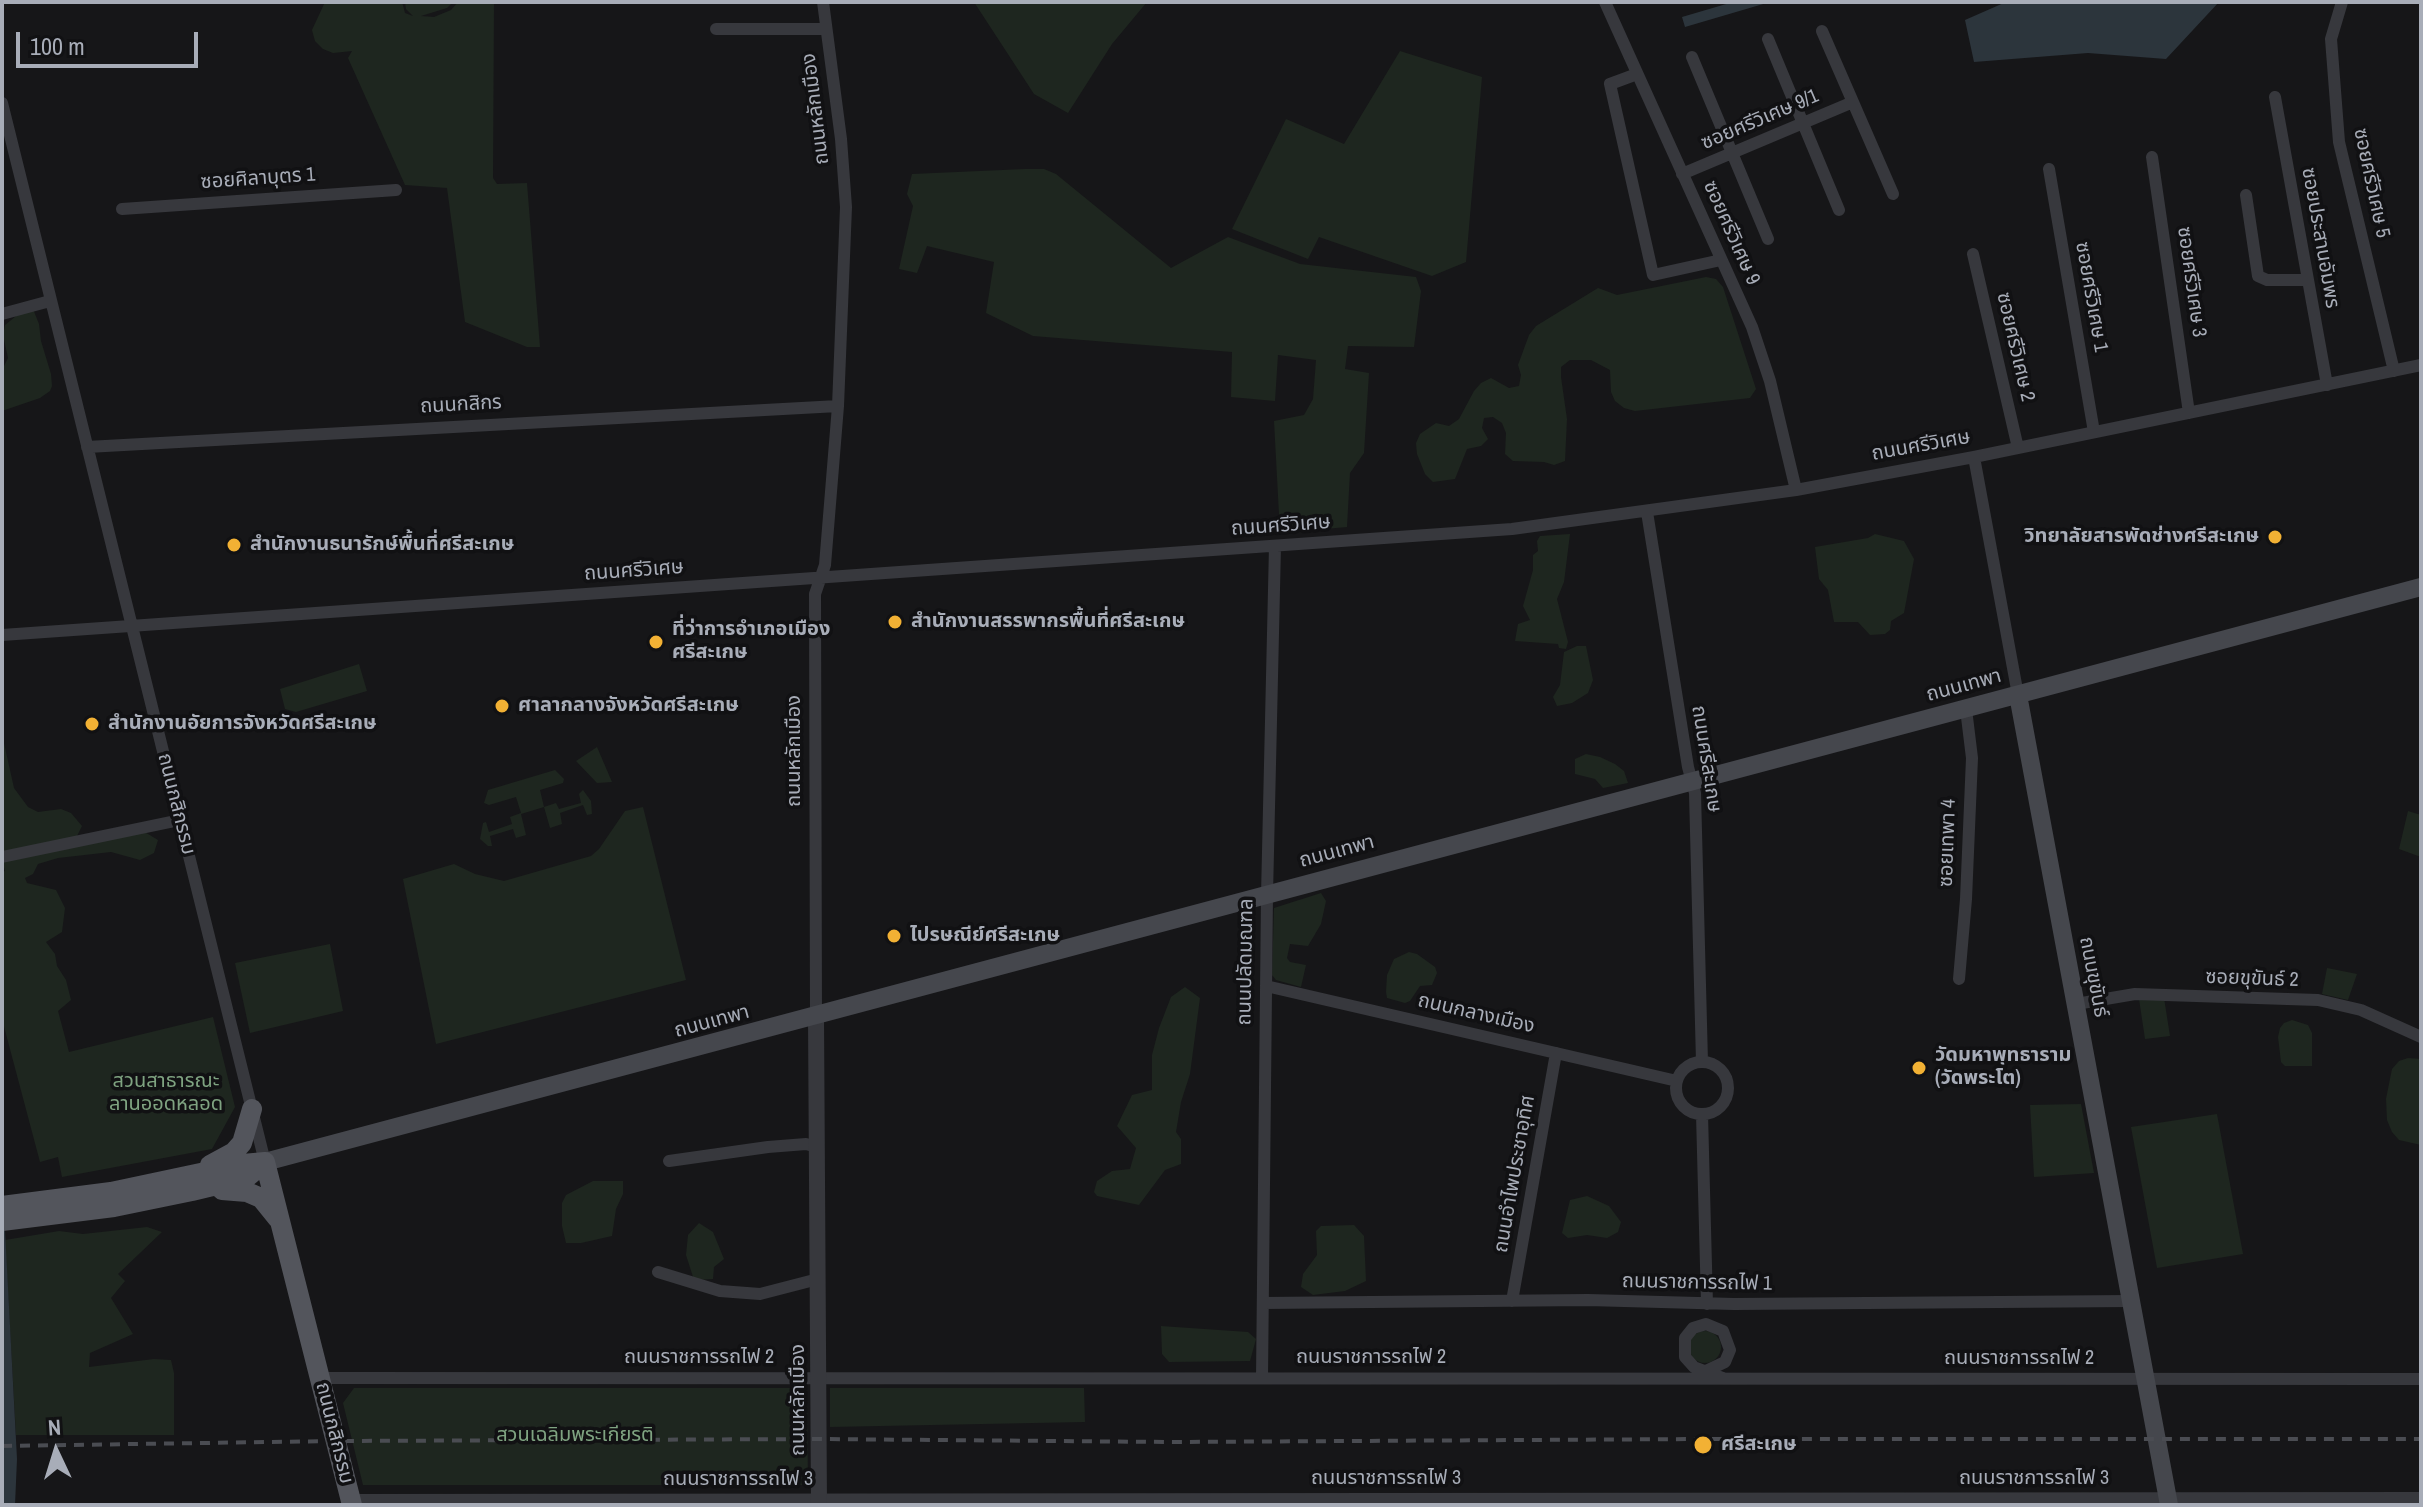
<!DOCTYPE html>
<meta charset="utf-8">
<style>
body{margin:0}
#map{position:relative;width:2423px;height:1507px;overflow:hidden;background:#161618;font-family:"Archivo Narrow",sans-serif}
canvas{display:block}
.frame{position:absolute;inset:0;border:4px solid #a8adb8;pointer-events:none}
.north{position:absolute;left:16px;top:1411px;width:80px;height:80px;-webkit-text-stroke:6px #111113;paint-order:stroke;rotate:356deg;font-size:22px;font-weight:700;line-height:32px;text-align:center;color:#a8adb8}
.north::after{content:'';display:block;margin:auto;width:28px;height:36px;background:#a8adb8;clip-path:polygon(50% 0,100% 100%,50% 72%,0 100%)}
.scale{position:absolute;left:16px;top:32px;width:182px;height:36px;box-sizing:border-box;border:4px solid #a8adb8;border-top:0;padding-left:10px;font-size:24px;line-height:28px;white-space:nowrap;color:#a8adb8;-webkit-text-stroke:6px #111113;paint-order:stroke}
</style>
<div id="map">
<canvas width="2423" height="1507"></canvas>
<div class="frame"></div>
<div class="north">N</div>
<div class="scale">100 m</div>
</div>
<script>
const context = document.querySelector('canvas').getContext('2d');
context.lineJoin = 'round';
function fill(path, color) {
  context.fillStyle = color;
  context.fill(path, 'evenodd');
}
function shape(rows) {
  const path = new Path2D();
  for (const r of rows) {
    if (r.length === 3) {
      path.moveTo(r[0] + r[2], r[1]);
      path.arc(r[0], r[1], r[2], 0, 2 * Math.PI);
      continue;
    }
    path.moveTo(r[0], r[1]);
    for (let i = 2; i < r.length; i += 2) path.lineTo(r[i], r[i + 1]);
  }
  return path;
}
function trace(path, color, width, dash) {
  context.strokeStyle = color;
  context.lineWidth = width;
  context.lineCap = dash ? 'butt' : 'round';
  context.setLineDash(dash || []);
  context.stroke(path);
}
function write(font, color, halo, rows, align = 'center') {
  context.font = font + ' "Archivo Narrow","Noto Sans Thai",sans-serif';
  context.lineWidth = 7;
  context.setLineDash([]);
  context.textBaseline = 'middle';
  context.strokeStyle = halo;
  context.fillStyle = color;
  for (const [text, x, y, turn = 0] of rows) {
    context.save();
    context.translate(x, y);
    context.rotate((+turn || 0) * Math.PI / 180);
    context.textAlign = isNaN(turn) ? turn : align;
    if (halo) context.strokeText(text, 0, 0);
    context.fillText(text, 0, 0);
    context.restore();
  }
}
const green = shape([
 [325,2,402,2,405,13,413,16,406,9,405,2,453,2,447,8,421,16,434,17,451,10,458,2,494,2,493,178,497,184,527,183,540,347,527,347,465,322,447,188,405,185,348,58,352,51,333,53,323,49,315,41,312,30],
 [974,2,1147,2,1112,44,1068,113,1034,94],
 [1400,51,1482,77,1466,262,1432,276,1319,237,1308,259,1232,229,1286,119,1344,144],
 [1025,169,1044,169,1056,174,1171,268,1228,237,1300,264,1416,277,1421,291,1414,347,1348,346,1345,369,1369,373,1364,453,1350,473,1347,527,1280,533,1274,421,1304,415,1313,399,1316,360,1278,355,1275,401,1231,397,1232,352,1033,336,986,313,994,262,927,246,917,273,899,269,913,206,907,194,912,174],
 [1706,277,1716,279,1723,287,1756,389,1750,398,1635,411,1624,408,1615,401,1611,392,1610,370,1591,360,1570,360,1561,367,1561,377,1567,419,1565,461,1554,465,1544,462,1513,461,1505,454,1506,433,1502,423,1493,417,1484,418,1482,428,1488,439,1481,446,1467,449,1455,479,1433,482,1425,474,1417,454,1416,443,1420,434,1436,423,1449,426,1459,419,1474,391,1481,383,1491,378,1509,388,1519,386,1521,375,1518,365,1529,335,1536,326,1598,288,1617,295],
 [33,309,39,324,41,341,51,374,52,386,50,391,40,398,2,411,2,370,8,358,3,335,5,325,21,312],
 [1570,534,1564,582,1557,599,1568,642,1566,649,1559,648,1558,644,1515,641,1518,624,1530,620,1523,606,1533,570,1533,555,1538,551,1537,541,1540,536],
 [1875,534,1904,541,1914,559,1904,613,1891,621,1890,630,1885,634,1870,635,1858,622,1834,622,1828,590,1819,579,1815,547,1868,538],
 [1577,646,1586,646,1593,680,1588,693,1572,703,1557,706,1553,697,1560,685,1564,652],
 [359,664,367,691,296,712,285,709,280,689],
 [2,734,14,788,28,807,38,812,61,809,71,813,82,826,77,836,143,831,158,840,154,853,140,860,111,852,58,858,38,864,33,874,25,878,27,883,56,890,65,908,62,932,46,942,55,954,57,966,66,980,71,1000,58,1011,69,1052,213,1017,235,1107,212,1149,62,1177,58,1157,40,1162,2,1019,2,872,5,871,2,860],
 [597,747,612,782,597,783,576,761],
 [1586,754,1600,757,1615,764,1624,771,1628,783,1603,788,1595,779,1575,774,1575,759],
 [555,770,564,779,563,783,540,790,544,807,556,803,559,809,581,803,579,794,583,790,591,801,592,814,587,815,583,805,560,813,562,824,550,828,544,807,521,814,526,835,516,838,513,829,490,836,492,846,488,846,480,839,483,823,486,822,489,832,512,824,510,817,521,813,516,797,489,805,484,803,488,790],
 [643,807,686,980,436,1044,403,879,454,864,475,874,504,881,591,856,599,849,625,811],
 [2408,811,2421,815,2421,857,2399,849],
 [1321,893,1326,901,1321,924,1308,946,1290,944,1287,958,1290,962,1306,965,1301,987,1276,980,1272,975,1274,908],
 [330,944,343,1011,250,1033,235,963],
 [1409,952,1417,954,1435,967,1437,973,1432,985,1420,986,1410,1001,1405,1003,1387,998,1386,992,1387,975,1394,959],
 [2327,968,2357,974,2348,1000,2322,994],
 [1185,987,1200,998,1190,1074,1181,1102,1176,1132,1181,1139,1181,1164,1165,1170,1139,1205,1097,1196,1094,1192,1097,1181,1112,1171,1130,1169,1136,1148,1117,1126,1132,1095,1152,1090,1152,1055,1159,1028,1171,997],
 [2164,998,2170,1036,2145,1039,2139,999],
 [2292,1020,2308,1025,2312,1033,2312,1066,2285,1066,2281,1062,2278,1037,2280,1028,2284,1023],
 [2408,1058,2421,1059,2421,1145,2399,1140,2392,1132,2387,1120,2386,1099,2392,1069,2399,1061],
 [2081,1104,2094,1173,2034,1177,2030,1105],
 [2217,1114,2243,1254,2157,1268,2131,1127],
 [593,1181,623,1181,623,1194,616,1209,612,1236,581,1243,566,1243,562,1226,562,1203,566,1195],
 [1587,1196,1609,1206,1621,1222,1618,1232,1607,1238,1587,1235,1568,1238,1562,1233,1570,1200],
 [699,1223,713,1232,724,1259,714,1267,713,1279,694,1280,686,1255,688,1235],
 [1354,1225,1364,1236,1366,1281,1345,1291,1313,1295,1301,1287,1303,1274,1317,1255,1316,1231,1321,1226],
 [147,1227,162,1232,118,1274,125,1281,111,1298,133,1334,90,1353,89,1367,154,1359,171,1360,174,1373,174,1435,16,1435,5,1240,59,1231,83,1234],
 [1161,1326,1248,1332,1256,1339,1250,1361,1169,1362,1162,1354],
 [1705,1347,16],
 [354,1388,807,1388,808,1485,363,1485,343,1403],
 [830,1388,1084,1388,1085,1422,830,1427]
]);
const water = shape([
 [1733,2,1770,2,1685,27,1682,17],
 [2006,2,2219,2,2166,59,2088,53,1974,62,1965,20],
 [2,1173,17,1459,15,1505,2,1505]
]);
const minor = shape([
 [1605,2,1752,327,1770,381,1796,490],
 [2342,2,2331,39,2339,142,2394,371],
 [716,29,826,29],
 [1822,31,1893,194],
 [1768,39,1839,210],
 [1692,57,1768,239],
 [1637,74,1610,84,1653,275,1721,260],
 [2275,97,2327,385],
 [2,103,265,1162],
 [2152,157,2189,413],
 [2049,169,2094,432],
 [1682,174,1853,102],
 [2246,195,2258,276,2267,280,2308,280],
 [122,209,396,190],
 [1973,254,2018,448],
 [2,314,50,301],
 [87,447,838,406],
 [1974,457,2018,695],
 [1647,512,1688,767,1695,793,1702,1062],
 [2,635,1512,529,1796,490,1974,457,2421,365],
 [2,857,180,820],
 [1959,979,1966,899,1972,758,1966,709],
 [1266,986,1677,1081],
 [2076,1004,2135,994,2318,1000,2361,1010,2421,1037],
 [816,1017,815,594,825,565,838,406,846,207,841,139,823,2],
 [1702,1088,26],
 [1702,1114,1707,1304],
 [669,1161,768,1147,806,1144,817,1147],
 [658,1272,720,1291,760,1294,818,1279],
 [1512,1301,1556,1053],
 [1263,1303,1588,1300,1734,1304,2131,1301],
 [1706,1371,1725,1362,1730,1350,1723,1331,1706,1324,1693,1328,1685,1338,1685,1357,1694,1367,1723,1378],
 [321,1378,2421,1379],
 [1262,1378,1267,895,1275,546],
 [351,1500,2421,1498]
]);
const tertiary = shape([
 [816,1017,819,1505]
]);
const secondary = shape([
 [2018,695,2169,1505],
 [265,1162,2421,587]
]);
const primary = shape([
 [265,1162,352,1505],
 [210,1165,234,1152,242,1143,252,1109],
 [222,1190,247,1192,261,1198,278,1219],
 [2,1206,111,1192,243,1164,265,1162],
 [2,1221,114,1207,192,1191,246,1178,265,1162]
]);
const rail = shape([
 [2,1446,336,1441,819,1439,1172,1442,1704,1439,2421,1439]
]);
const markers = [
 [2275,537,8,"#f2b134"],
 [234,545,8,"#f2b134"],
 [895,622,8,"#f2b134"],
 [656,642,8,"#f2b134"],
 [502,706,8,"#f2b134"],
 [92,724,8,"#f2b134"],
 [894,936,8,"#f2b134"],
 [1919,1068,8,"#f2b134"],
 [1703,1445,10,"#f2b134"]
];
const streetNames = [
 ["ถนนหลักเมือง",816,109,-97],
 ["ซอยศรีวิเศษ 9/1",1760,120,-23],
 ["ซอยศิลาบุตร 1",258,179,-4],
 ["ซอยศรีวิเศษ 5",2371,183,78],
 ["ซอยศรีวิเศษ 9",1731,233,66],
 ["ซอยประสานอัมพร",2320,238,80],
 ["ซอยศรีวิเศษ 3",2191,282,82],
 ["ซอยศรีวิเศษ 1",2091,297,80],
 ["ซอยศรีวิเศษ 2",2015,347,77],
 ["ถนนกสิกร",461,405,-3],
 ["ถนนศรีวิเศษ",1921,446,-10],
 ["ถนนศรีวิเศษ",1281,526,-4],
 ["ถนนศรีวิเศษ",634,571,-4],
 ["ถนนเทพา",1964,686,-15],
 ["ถนนหลักเมือง",795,751,-90],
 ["ถนนศรีสะเกษ",1706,759,81],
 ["ถนนกสิกรรม",176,804,76],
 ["ซอยเทพา 4",1948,843,-88],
 ["ถนนเทพา",1337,852,-15],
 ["ถนนปลัดมณฑล",1246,962,-89],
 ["ถนนขุขันธ์",2093,977,79],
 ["ซอยขุขันธ์ 2",2252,979,2],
 ["ถนนกลางเมือง",1476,1014,13],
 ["ถนนเทพา",712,1022,-15],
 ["ถนนอำไพประชาอุทิศ",1515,1174,-80],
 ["ถนนราชการรถไฟ 1",1697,1283,1],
 ["ถนนราชการรถไฟ 2",699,1358],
 ["ถนนราชการรถไฟ 2",1371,1358],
 ["ถนนราชการรถไฟ 2",2019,1359],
 ["ถนนหลักเมือง",799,1400,-90],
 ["ถนนกสิกรรม",334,1433,76],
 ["ถนนราชการรถไฟ 3",1386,1479],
 ["ถนนราชการรถไฟ 3",2034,1479],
 ["ถนนราชการรถไฟ 3",738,1480]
];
const poiNames = [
 ["วิทยาลัยสารพัดช่างศรีสะเกษ",2259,537,"right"],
 ["สำนักงานธนารักษ์พื้นที่ศรีสะเกษ",250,545],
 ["สำนักงานสรรพากรพื้นที่ศรีสะเกษ",911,622],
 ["ที่ว่าการอำเภอเมือง",672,630],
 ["ศรีสะเกษ",672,653],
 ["ศาลากลางจังหวัดศรีสะเกษ",518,706],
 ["สำนักงานอัยการจังหวัดศรีสะเกษ",108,724],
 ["ไปรษณีย์ศรีสะเกษ",910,936],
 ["วัดมหาพุทธาราม",1935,1056],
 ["(วัดพระโต)",1935,1079],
 ["ศรีสะเกษ",1721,1445]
];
const parkNames = [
 ["สวนสาธารณะ",166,1082],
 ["ลานออดหลอด",166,1105],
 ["สวนเฉลิมพระเกียรติ",575,1436]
];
fill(green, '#1e261f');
fill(water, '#2c353c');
trace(minor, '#37383d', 12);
trace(tertiary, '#37383d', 16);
trace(secondary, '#45474d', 18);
trace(primary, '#53555c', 20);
trace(rail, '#4a4c52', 4, [10, 8]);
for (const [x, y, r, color] of markers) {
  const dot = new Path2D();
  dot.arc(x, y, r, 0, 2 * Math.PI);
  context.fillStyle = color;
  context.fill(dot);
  trace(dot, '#111113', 3);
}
write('20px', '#a8adb8', '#111113', streetNames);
write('bold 20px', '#a8adb8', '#111113', poiNames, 'left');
write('20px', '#7fa381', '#111113', parkNames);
</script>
